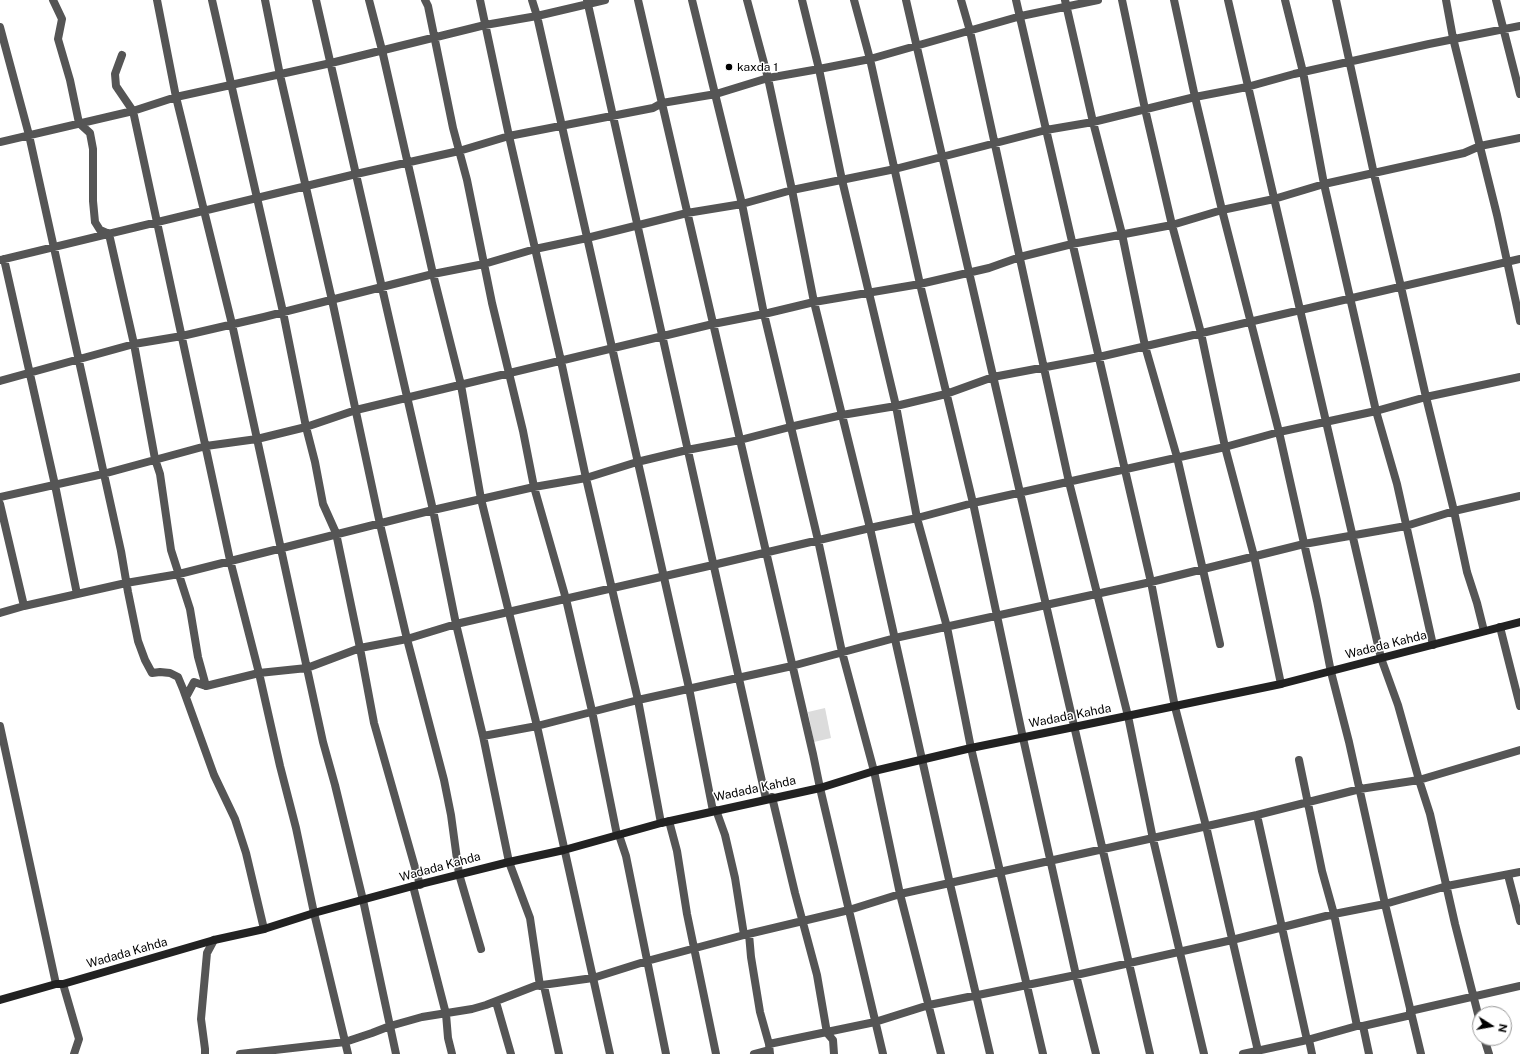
<!DOCTYPE html>
<style>
body{margin:0}
#map{position:relative;width:1520px;height:1054px;overflow:hidden;background:#fff;font-family:"Public Sans",sans-serif}
canvas{display:block}
.north{position:absolute;left:1472px;top:1006px;width:40px;height:40px;box-sizing:border-box;background:#fff;border:1px solid #999;border-radius:50%;rotate:101deg;font-size:11px;font-weight:700;line-height:16px;text-align:center;color:#000}
.north::after{content:'';display:block;margin:auto;width:14px;height:18px;background:#000;clip-path:polygon(50% 0,100% 100%,50% 72%,0 100%)}
</style>
<div id="map">
<canvas width="1520" height="1054"></canvas>
<div class="north">N</div>
</div>
<script>
const context = document.querySelector('canvas').getContext('2d');
context.lineJoin = 'round';
function fill(path, color) {
  context.fillStyle = color;
  context.fill(path, 'evenodd');
}
function shape(rows) {
  const path = new Path2D();
  for (const r of rows) {
    path.moveTo(r[0], r[1]);
    for (let i = 2; i < r.length; i += 2) path.lineTo(r[i], r[i + 1]);
  }
  return path;
}
function trace(path, color, width, dash) {
  context.strokeStyle = color;
  context.lineWidth = width;
  context.lineCap = dash ? 'butt' : 'round';
  context.setLineDash(dash || []);
  context.stroke(path);
}
function write(font, color, halo, rows, align = 'center') {
  context.font = font + ' "Public Sans",sans-serif';
  context.lineWidth = 3;
  context.setLineDash([]);
  context.textBaseline = 'middle';
  context.strokeStyle = halo;
  context.fillStyle = color;
  for (const [text, x, y, turn = 0] of rows) {
    context.save();
    context.translate(x, y);
    context.rotate((+turn || 0) * Math.PI / 180);
    context.textAlign = isNaN(turn) ? turn : align;
    if (halo) context.strokeText(text, 0, 0);
    context.fillText(text, 0, 0);
    context.restore();
  }
}
const green = shape([
 [825,708,831,738,814,742,808,712]
]);
const minor = shape([
 [53,0,62,19,58,39,70,80,79,123,90,133,93,149,93,201,95,222,100,230,109,234,134,344,155,459,160,474,171,550,190,609,198,657,206,686,194,682,186,697],
 [157,0,176,97,232,324,323,742,335,785,363,900,390,1026,422,1017,472,1009,486,1005,535,986,593,978,647,961,744,935,849,910,900,894,1257,815,1360,789,1419,780,1520,750],
 [212,0,283,312,306,427,315,462,323,504,336,533,360,648,374,723,420,885],
 [265,0,280,75,332,300,380,524,407,639,444,780,451,815,459,874,481,949],
 [316,0,433,510,456,624,483,736,509,862,530,918,540,986],
 [369,0,382,50,433,274,461,385,481,499,537,726,610,1054],
 [425,0,428,6,453,128,467,180,492,303,523,431,534,487,566,599,592,711,617,835],
 [480,0,509,136,561,361,586,478,638,700,661,823],
 [532,0,537,16,689,688,713,811],
 [587,0,766,799],
 [638,0,813,754,820,788,883,1054],
 [692,0,742,204,764,314,818,540,842,652,874,771,900,894,941,1054],
 [747,0,768,78,792,190,814,302,870,528,950,884,990,1054],
 [802,0,819,69,842,180,896,406,917,518,947,627,971,748,1043,1054],
 [854,0,870,59,920,284,973,503,1023,738,1076,975,1096,1054],
 [906,0,1150,1054],
 [961,0,970,31,1069,482,1128,716,1153,839,1204,1054],
 [1016,0,1151,582,1175,707,1206,826,1258,1051],
 [1065,0,1093,122,1122,234,1145,346,1177,457,1220,644],
 [1122,0,1145,109,1172,225,1201,333,1225,447,1254,556,1281,684],
 [1174,0,1195,97,1222,210,1279,432,1317,601,1331,672,1349,742,1385,904,1421,1054],
 [1228,0,1381,658,1398,705,1419,780,1430,814,1455,924,1480,1022],
 [1285,0,1303,72,1324,184,1376,411,1397,484,1433,645],
 [1336,0,1374,174,1401,287,1426,397,1454,511,1467,572,1477,603,1484,631],
 [1446,0,1453,38,1497,215,1520,321],
 [1496,0,1520,94],
 [0,27,29,135,121,551,128,592,138,641,145,660,152,673,160,672,170,673,178,677,183,689,214,775,235,819,246,853,264,929],
 [122,55,115,74,116,86,133,111,230,560,259,673,280,766,296,828,314,913,348,1054],
 [0,142,133,111,176,97,331,63,485,25,537,16,605,0],
 [4,259,55,485,77,594],
 [0,260,356,174,459,151,509,136,653,108,662,103,716,94,768,78,819,69,870,59,1021,16,1098,0],
 [0,381,134,344,182,336,264,317,433,274,484,264,535,249,587,238,687,213,742,204,792,190,895,169,1046,130,1093,122,1195,97,1247,87,1294,74,1429,44,1520,26],
 [0,497,103,474,206,446,257,439,306,427,356,410,713,324,764,314,814,302,920,284,989,268,1020,257,1072,244,1172,225,1222,210,1274,199,1324,184,1464,153,1480,146,1520,138],
 [0,504,24,606],
 [0,613,24,606,126,583,179,574,433,510,534,487,586,478,637,462,687,450,740,440,790,427,842,415,896,406,946,394,993,377,1099,357,1520,259],
 [1500,627,1520,706],
 [206,686,259,673,307,668,360,648,407,639,456,624,713,565,870,528,917,518,973,503,1225,447,1279,432,1376,411,1426,397,1520,377],
 [0,726,56,984],
 [483,736,537,726,638,700,792,666,895,638,1151,582,1304,544,1406,526,1454,511,1520,496],
 [1299,760,1322,871,1334,914,1357,1026],
 [772,797,795,893,817,975,827,1033,833,1040,834,1054],
 [716,810,725,835,735,878,744,935],
 [669,821,677,851,687,914,716,1054],
 [619,835,626,856,666,1054],
 [1508,875,1520,921],
 [413,886,446,1014,448,1038,452,1054],
 [749,934,751,957,760,1012,769,1044,770,1054],
 [63,984,79,1039,74,1054],
 [544,986,559,1054],
 [496,1002,511,1054],
 [1410,1011,1520,986],
 [1363,1026,1369,1054],
 [1484,1038,1489,1054],
 [1307,1040,1357,1026,1363,1026,1411,1015],
 [1309,1040,1312,1054],
 [769,1044,875,1022,929,1005,1076,975,1232,940,1334,914,1385,904,1447,886,1520,872],
 [205,1054,205,1049,201,1019,207,953,214,940],
 [240,1054,345,1042,372,1033,390,1026,396,1054],
 [754,1054,769,1050],
 [1243,1054,1307,1040,1257,815]
]);
const secondary = shape([
 [0,1000,56,984,63,984,214,940,264,929,314,913,413,886,509,862,564,850,661,823,820,788,874,771,971,748,1074,727,1281,684,1520,622]
]);
const markers = [
 [729,67,4,"#000"]
];
const poiNames = [
 ["kaxda 1",737,67]
];
const streetNames = [
 ["Wadada Kahda",1386,645,-14],
 ["Wadada Kahda",1070,716,-11],
 ["Wadada Kahda",755,789,-12],
 ["Wadada Kahda",440,867,-15],
 ["Wadada Kahda",127,953,-16]
];
fill(green, '#dcdcdc');
trace(minor, '#555', 8);
trace(secondary, '#222', 8);
for (const [x, y, r, color] of markers) {
  const dot = new Path2D();
  dot.arc(x, y, r, 0, 2 * Math.PI);
  context.fillStyle = color;
  context.fill(dot);
  trace(dot, '#fff', 1.5);
}
write('12px', '#000', '#fff', poiNames, 'left');
write('12px', '#000', '#fff', streetNames);
</script>
